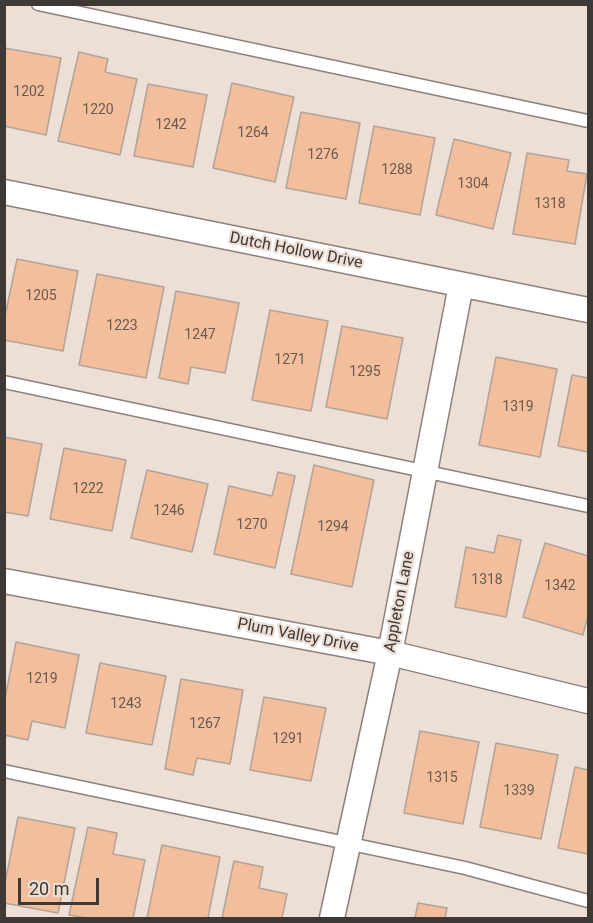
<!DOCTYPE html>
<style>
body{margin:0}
#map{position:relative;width:593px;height:923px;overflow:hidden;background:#eddfd5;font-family:Roboto,sans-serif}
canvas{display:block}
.frame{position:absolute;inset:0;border:6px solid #3e3935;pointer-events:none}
.scale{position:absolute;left:18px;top:878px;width:81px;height:27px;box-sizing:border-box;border:3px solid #3e3935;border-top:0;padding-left:8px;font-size:18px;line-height:21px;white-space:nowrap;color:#3e3935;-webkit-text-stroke:4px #eddfd5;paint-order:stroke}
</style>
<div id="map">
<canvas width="593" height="923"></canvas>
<div class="frame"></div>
<div class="scale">20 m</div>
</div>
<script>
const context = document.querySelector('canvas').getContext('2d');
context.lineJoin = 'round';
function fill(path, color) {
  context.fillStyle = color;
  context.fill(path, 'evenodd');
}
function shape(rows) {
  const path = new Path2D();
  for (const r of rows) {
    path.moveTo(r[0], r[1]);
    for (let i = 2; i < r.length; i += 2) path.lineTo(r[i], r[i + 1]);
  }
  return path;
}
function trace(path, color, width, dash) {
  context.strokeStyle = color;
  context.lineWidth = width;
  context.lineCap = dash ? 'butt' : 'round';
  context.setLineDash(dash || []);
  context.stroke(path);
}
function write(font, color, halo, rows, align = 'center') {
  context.font = font + ' Roboto,sans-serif';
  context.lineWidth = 4.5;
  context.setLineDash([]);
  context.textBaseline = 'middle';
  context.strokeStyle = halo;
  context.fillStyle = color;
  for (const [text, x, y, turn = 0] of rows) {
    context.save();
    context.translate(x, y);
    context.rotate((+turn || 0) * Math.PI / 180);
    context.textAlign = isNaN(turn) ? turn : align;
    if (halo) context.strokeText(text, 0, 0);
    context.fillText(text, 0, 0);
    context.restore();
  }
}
const building = shape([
 [4,48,61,58,46,135,4,126,4,48],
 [79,52,108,59,105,72,137,79,120,155,58,141,79,52],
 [232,83,294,97,275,182,213,168,232,83],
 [148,84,207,95,193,167,134,156,148,84],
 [301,112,360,123,346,199,286,188,301,112],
 [374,126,435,138,420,215,359,203,374,126],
 [454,139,511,153,493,229,436,215,454,139],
 [527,153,569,160,567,171,587,174,575,244,513,234,527,153],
 [17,259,78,271,63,351,4,340,4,321,17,259],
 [97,274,164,287,146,378,79,365,97,274],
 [176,291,239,303,225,373,191,367,188,384,159,378,176,291],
 [270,310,328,321,311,411,252,400,270,310],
 [342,326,403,338,387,419,326,407,342,326],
 [496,357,557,369,540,457,479,445,496,357],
 [572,375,588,378,588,452,558,446,572,375],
 [4,437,42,444,28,516,4,512,4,437],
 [64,448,126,460,112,531,50,519,64,448],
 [314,465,374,480,352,587,291,574,314,465],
 [147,470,208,484,192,552,131,538,147,470],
 [278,472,295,476,275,568,214,554,229,486,272,496,278,472],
 [498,535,521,540,506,617,455,607,466,547,494,553,498,535],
 [545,543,588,556,588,615,583,635,523,617,545,543],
 [16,642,79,655,65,728,32,721,28,740,4,735,4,704,16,642],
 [100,663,166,676,152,745,86,733,100,663],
 [181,679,243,690,230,764,197,758,193,775,165,769,181,679],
 [264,697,326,708,311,781,250,770,264,697],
 [420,731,479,742,463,824,404,813,420,731],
 [496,743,558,755,541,839,480,827,496,743],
 [575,767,588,770,588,854,558,848,575,767],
 [18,817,75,828,58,913,4,903,4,888,18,817],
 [88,827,117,833,113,854,145,860,133,918,87,918,69,915,88,827],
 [162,845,220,857,208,918,147,918,162,845],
 [234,861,263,867,259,888,287,894,282,918,222,918,234,861],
 [418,903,447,908,445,918,415,918,418,903]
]);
const lane = shape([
 [38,4,588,121],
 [4,382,588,506],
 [4,771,465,868,588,901]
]);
const street = shape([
 [4,192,588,310],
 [4,581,390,653,588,701],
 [332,918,390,653,461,285]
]);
const numberNames = [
 ["1202",29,92],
 ["1220",98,110],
 ["1242",171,125],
 ["1264",253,133],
 ["1276",323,155],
 ["1288",397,170],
 ["1304",473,184],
 ["1318",550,204],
 ["1205",41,296],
 ["1223",122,326],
 ["1247",200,335],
 ["1271",290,360],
 ["1295",365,372],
 ["1319",518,407],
 ["1222",88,489],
 ["1246",169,511],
 ["1270",252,525],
 ["1294",333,527],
 ["1318",487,580],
 ["1342",560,586],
 ["1219",42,679],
 ["1243",126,704],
 ["1267",205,724],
 ["1291",288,739],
 ["1315",442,778],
 ["1339",519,791]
];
const streetNames = [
 ["Dutch Hollow Drive",296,251,11],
 ["Appleton Lane",400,602,-79],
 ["Plum Valley Drive",298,636,11]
];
fill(building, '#f2be9b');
trace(building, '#b0a39a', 1.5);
trace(lane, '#8f8179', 15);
trace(street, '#8f8179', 27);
trace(lane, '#fff', 12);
trace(street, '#fff', 24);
write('14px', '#6b5a4e', null, numberNames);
write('16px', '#3e3935', '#eddfd5', streetNames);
</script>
